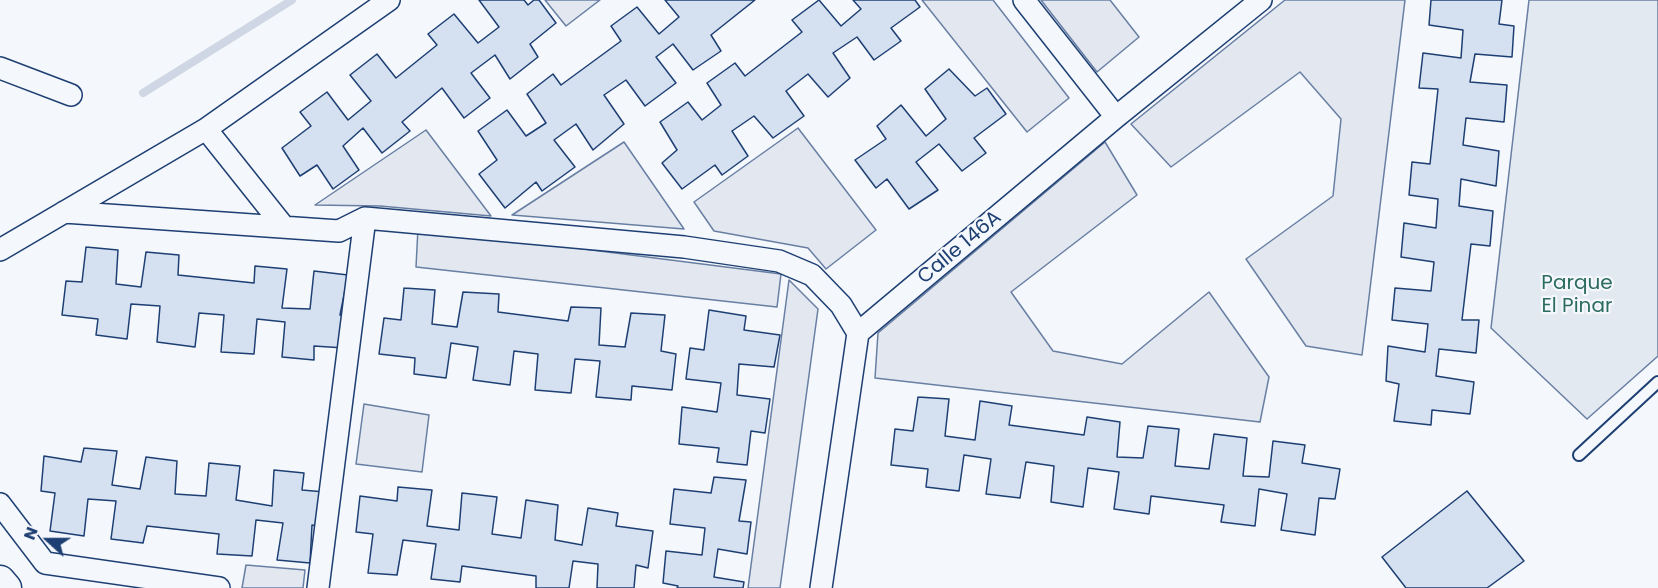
<!DOCTYPE html>
<style>
body{margin:0}
#map{position:relative;width:1658px;height:588px;overflow:hidden;background:#f4f7fb;font-family:Poppins,sans-serif}
canvas{display:block}
.north{position:absolute;left:18px;top:510px;width:60px;height:60px;-webkit-text-stroke:4px #f4f7fb;paint-order:stroke;rotate:291deg;font-size:16px;font-weight:700;line-height:24px;text-align:center;color:#1d3f73}
.north::after{content:'';display:block;margin:auto;width:21px;height:27px;background:#1d3f73;clip-path:polygon(50% 0,100% 100%,50% 72%,0 100%)}
</style>
<div id="map">
<canvas width="1658" height="588"></canvas>
<div class="north">N</div>
</div>
<script>
const context = document.querySelector('canvas').getContext('2d');
context.lineJoin = 'round';
function fill(path, color) {
  context.fillStyle = color;
  context.fill(path, 'evenodd');
}
function shape(rows) {
  const path = new Path2D();
  for (const r of rows) {
    path.moveTo(r[0], r[1]);
    for (let i = 2; i < r.length; i += 2) path.lineTo(r[i], r[i + 1]);
  }
  return path;
}
function trace(path, color, width, dash) {
  context.strokeStyle = color;
  context.lineWidth = width;
  context.lineCap = dash ? 'butt' : 'round';
  context.setLineDash(dash || []);
  context.stroke(path);
}
function write(font, color, halo, rows, align = 'center') {
  context.font = font + ' Poppins,sans-serif';
  context.lineWidth = 4.5;
  context.setLineDash([]);
  context.textBaseline = 'middle';
  context.strokeStyle = halo;
  context.fillStyle = color;
  for (const [text, x, y, turn = 0] of rows) {
    context.save();
    context.translate(x, y);
    context.rotate((+turn || 0) * Math.PI / 180);
    context.textAlign = isNaN(turn) ? turn : align;
    if (halo) context.strokeText(text, 0, 0);
    context.fillText(text, 0, 0);
    context.restore();
  }
}
const green = shape([
 [1529,0,1658,0,1658,356,1587,419,1491,328,1529,0]
]);
const parking = shape([
 [545,0,600,0,566,26,545,0],
 [922,0,993,0,1069,98,1027,132,922,0],
 [1041,0,1110,0,1139,37,1097,72,1041,0],
 [1285,0,1405,0,1362,355,1306,346,1246,259,1333,196,1341,119,1300,72,1171,167,1131,124,1285,0],
 [798,128,876,230,826,269,808,248,714,231,694,202,798,128],
 [426,130,491,216,380,206,315,205,426,130],
 [624,142,684,229,512,215,624,142],
 [1105,142,1137,195,1011,292,1053,351,1122,364,1209,292,1269,377,1260,422,875,378,878,333,1105,142],
 [418,228,781,274,777,307,416,267,418,228],
 [789,280,818,309,780,588,748,588,789,280],
 [364,404,429,415,422,472,356,464,364,404],
 [246,565,305,570,303,588,242,588,246,565]
]);
const stream = shape([
 [143,93,292,0]
]);
const building = shape([
 [479,0,524,0,528,5,534,0,539,0,556,23,530,44,538,57,510,79,495,55,471,73,490,98,464,118,442,88,402,122,410,131,382,153,363,128,343,146,359,170,333,189,317,165,300,176,282,148,311,126,300,112,327,92,348,120,371,101,350,75,377,54,396,78,437,45,428,34,454,14,478,43,499,27,479,0],
 [665,0,755,0,711,35,721,51,693,70,673,44,656,57,676,83,645,106,626,80,604,95,624,124,593,150,576,124,554,140,575,167,542,191,536,182,505,208,479,174,497,160,478,131,507,110,526,136,546,123,527,94,553,74,561,85,621,41,611,26,637,7,659,34,679,17,665,0],
 [819,0,841,26,861,9,853,0,915,0,920,7,891,28,901,41,874,60,857,37,833,53,850,78,828,97,808,74,786,91,804,116,773,138,754,116,732,131,748,156,722,175,715,165,682,189,662,163,677,150,660,122,688,102,702,120,721,105,707,83,735,63,745,76,802,32,792,20,819,0],
 [1431,0,1502,0,1499,24,1514,26,1512,57,1475,54,1470,82,1507,85,1504,122,1466,118,1463,145,1499,151,1496,186,1461,179,1459,206,1493,211,1490,246,1471,244,1462,320,1479,320,1476,353,1439,349,1436,376,1474,382,1470,414,1432,410,1431,425,1394,421,1399,384,1386,381,1388,346,1425,352,1428,324,1392,320,1395,288,1431,291,1434,262,1401,257,1404,223,1436,228,1438,199,1409,195,1412,162,1430,164,1438,89,1419,88,1423,53,1461,58,1463,30,1429,25,1431,0],
 [949,69,975,96,987,88,1006,114,974,138,986,153,962,171,939,144,916,162,938,190,909,209,887,179,876,188,855,160,886,139,877,126,901,105,926,136,946,119,925,89,949,69],
 [86,247,118,250,116,284,141,287,146,252,179,255,178,275,254,283,255,266,287,269,282,308,310,309,314,271,348,275,340,315,348,316,344,348,314,346,314,360,282,357,285,322,257,319,254,354,221,352,224,315,199,313,195,347,157,342,160,306,131,304,127,339,96,335,98,319,62,315,66,281,82,282,86,247],
 [404,288,435,290,432,324,457,327,463,292,499,294,498,312,568,321,571,307,601,308,599,345,625,347,631,313,665,315,661,351,676,354,672,390,632,386,631,400,596,397,600,361,575,359,571,393,535,390,538,354,514,351,510,385,473,380,478,347,451,343,446,378,414,374,415,358,379,354,384,318,401,320,404,288],
 [709,310,746,316,744,330,780,335,774,367,739,364,737,395,770,399,765,433,751,431,747,465,717,462,719,448,679,444,682,407,717,412,721,383,686,379,690,348,704,350,709,310],
 [918,397,949,399,945,436,975,440,980,401,1012,406,1009,425,1084,435,1087,417,1120,422,1117,457,1143,458,1148,426,1179,429,1175,466,1209,469,1214,434,1247,438,1243,476,1269,477,1273,441,1305,445,1302,463,1340,469,1335,499,1319,498,1315,535,1281,530,1287,494,1259,489,1255,526,1221,522,1224,505,1151,496,1149,514,1114,509,1119,472,1088,468,1083,507,1051,502,1054,466,1026,462,1020,498,986,494,991,459,964,455,959,491,926,487,928,469,891,465,895,429,913,431,918,397],
 [84,448,117,451,112,485,140,489,146,457,177,461,175,494,206,496,209,463,240,466,236,500,272,506,274,470,304,473,302,490,325,492,320,527,312,525,310,563,277,560,283,523,256,520,252,556,217,554,219,534,147,526,143,543,111,539,116,501,88,499,84,536,50,531,55,493,41,491,44,456,81,462,84,448],
 [714,477,746,480,739,521,751,522,747,554,718,549,714,577,744,582,743,588,677,588,678,586,663,583,666,551,702,555,705,528,670,524,674,489,711,493,714,477],
 [398,487,432,490,427,526,459,530,462,493,497,497,492,534,521,538,526,500,558,505,555,540,582,545,588,508,618,513,616,526,653,531,648,568,636,565,634,588,597,588,598,564,573,561,569,588,536,588,536,576,462,566,460,582,431,579,436,544,403,540,397,575,368,573,373,534,356,532,360,496,397,501,398,487],
 [1467,491,1524,561,1487,588,1406,588,1382,557,1467,491]
]);
const service = shape([
 [1579,455,1658,382]
]);
const minor = shape([
 [1024,0,1116,117],
 [0,68,71,95],
 [206,129,284,227],
 [64,212,339,231,365,218,684,247,779,261,812,275,841,305,858,333],
 [0,250,206,129,389,0],
 [0,504,45,563,219,588],
 [318,588,365,218],
 [821,588,858,333,1116,117,1261,0]
]);
const secondary = shape([
 [0,581,6,588]
]);
const streetNames = [
 ["Calle 146A",960,248,-40]
];
const parkNames = [
 ["Parque",1577,284],
 ["El Pinar",1577,307]
];
fill(green, '#e3e9f0');
trace(green, '#687fa3', 1.5);
fill(parking, '#e3e8f0');
trace(parking, '#687fa3', 1.5);
trace(stream, '#cfd7e4', 8);
fill(building, '#d5e0f0');
trace(building, '#1d3f73', 1.5);
trace(service, '#1d3f73', 14);
trace(minor, '#1d3f73', 24);
trace(secondary, '#1d3f73', 33);
trace(service, '#f4f7fb', 10);
trace(minor, '#f4f7fb', 21);
trace(secondary, '#f4f7fb', 30);
write('20px', '#1d3f73', '#f4f7fb', streetNames);
write('20px', '#2c6c60', '#f4f7fb', parkNames);
</script>
